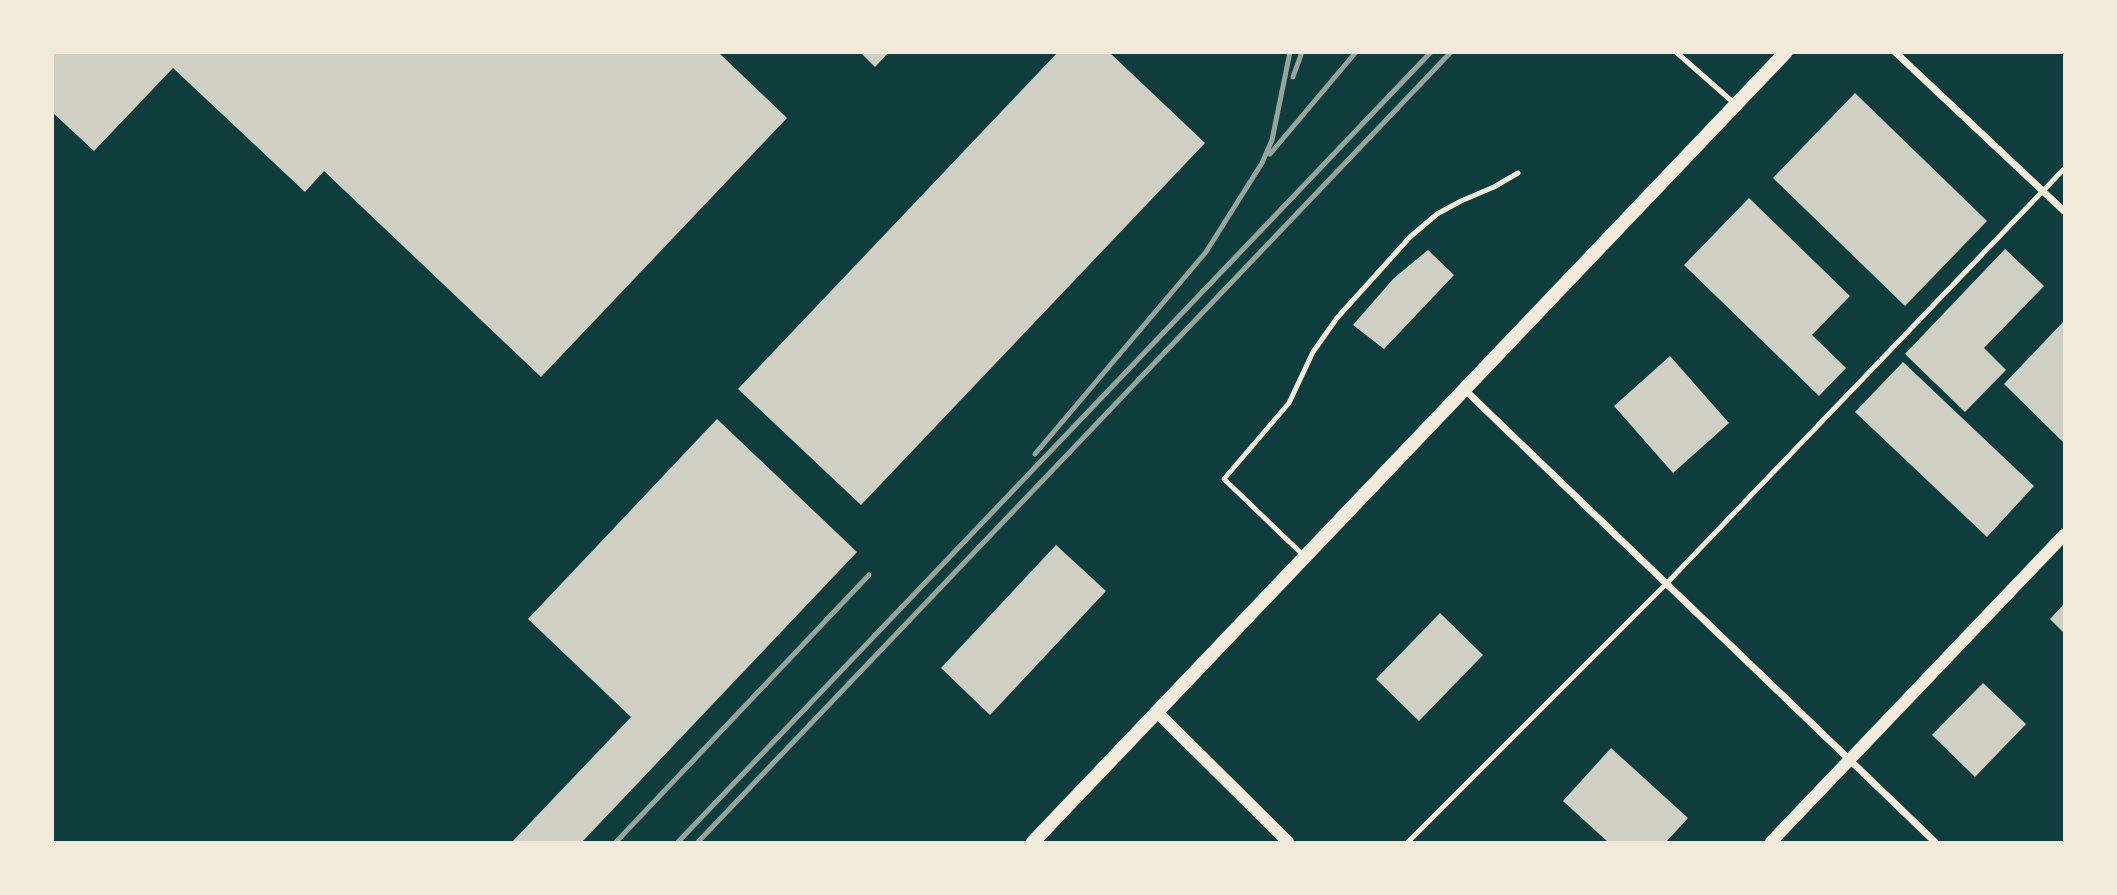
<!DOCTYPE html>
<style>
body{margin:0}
#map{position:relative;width:2117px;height:895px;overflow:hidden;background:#0f3d3e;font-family:Poppins,sans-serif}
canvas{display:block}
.frame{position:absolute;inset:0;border:54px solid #f1e9da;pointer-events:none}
</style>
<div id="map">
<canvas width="2117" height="895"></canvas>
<div class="frame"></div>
</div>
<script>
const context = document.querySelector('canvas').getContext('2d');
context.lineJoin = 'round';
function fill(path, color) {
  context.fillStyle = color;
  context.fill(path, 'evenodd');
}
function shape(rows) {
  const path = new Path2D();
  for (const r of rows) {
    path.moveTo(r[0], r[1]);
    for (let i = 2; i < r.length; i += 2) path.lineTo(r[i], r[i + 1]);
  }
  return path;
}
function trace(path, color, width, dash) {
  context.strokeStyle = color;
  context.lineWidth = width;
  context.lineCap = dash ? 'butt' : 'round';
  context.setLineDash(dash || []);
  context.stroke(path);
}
const building = shape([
 [52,52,718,52,787,118,541,377,324,171,305,192,173,68,94,151,52,112],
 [860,52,889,52,875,67],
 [1058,52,1109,52,1205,143,861,505,738,389],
 [1855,93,1987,221,1905,306,1773,178],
 [1749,198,1850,296,1812,335,1846,368,1819,396,1684,265],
 [2005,249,2044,286,1984,348,2006,370,1965,412,1905,354],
 [1428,250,1454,275,1384,349,1353,325,1394,278],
 [2064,321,2064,443,2004,384],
 [1670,356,1729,423,1673,473,1614,406],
 [1903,362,2034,486,1987,537,1855,412],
 [717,419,857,552,582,842,512,842,631,717,528,619],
 [1056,545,1106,591,990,715,941,668],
 [2064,604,2064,633,2050,619],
 [1440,613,1483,655,1419,721,1376,679],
 [1983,683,2026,724,1975,777,1932,735],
 [1611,748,1688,818,1666,842,1608,842,1563,801]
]);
const service = shape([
 [1676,52,1734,103],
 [1303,555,1224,479,1289,403,1313,352,1337,318,1410,237,1437,214,1461,201,1494,187,1518,173],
 [1408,842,1666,584,2064,169]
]);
const minor = shape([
 [1895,52,2064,211],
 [1465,390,1935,842]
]);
const tertiary = shape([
 [1158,713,1288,842],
 [1771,842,2064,535]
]);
const secondary = shape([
 [1033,842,1786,52]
]);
const rail = shape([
 [1293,77,1302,52],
 [1270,154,1356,52],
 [1035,454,1206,252,1262,163,1272,140,1290,52],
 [616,842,869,575],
 [678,842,1431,52],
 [698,842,1451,52]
]);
fill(building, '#cfcfc3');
trace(service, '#f1e9da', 5);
trace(minor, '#f1e9da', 7);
trace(tertiary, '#f1e9da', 12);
trace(secondary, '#f1e9da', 14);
trace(rail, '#97a49c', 5);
</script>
